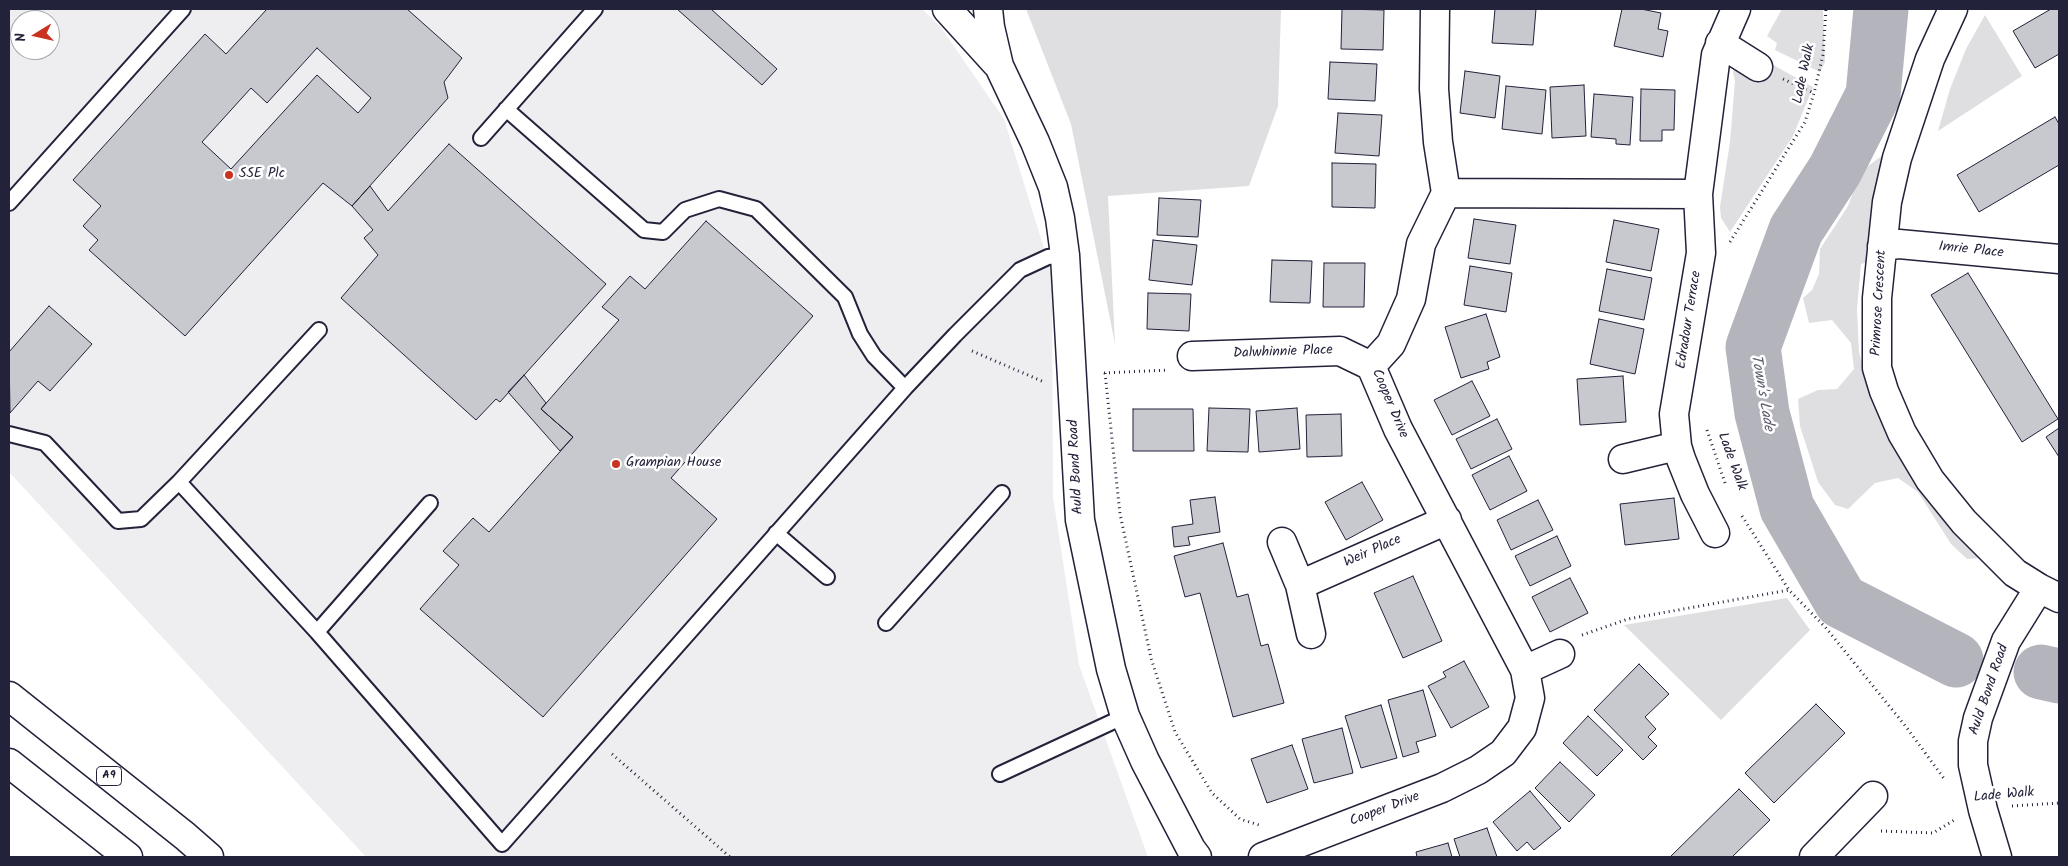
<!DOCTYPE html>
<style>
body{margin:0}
#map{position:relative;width:2068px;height:866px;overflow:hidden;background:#fff;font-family:Kalam,sans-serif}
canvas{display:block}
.frame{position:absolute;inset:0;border:10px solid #22223b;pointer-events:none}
.north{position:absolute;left:10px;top:10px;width:50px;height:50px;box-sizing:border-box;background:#fff;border:1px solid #a7a7b1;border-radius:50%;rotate:261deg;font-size:14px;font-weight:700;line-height:20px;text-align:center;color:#22223b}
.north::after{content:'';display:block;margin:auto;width:18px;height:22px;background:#c8321e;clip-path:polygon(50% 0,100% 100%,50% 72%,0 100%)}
</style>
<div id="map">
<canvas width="2068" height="866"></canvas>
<div class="frame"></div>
<div class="north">N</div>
</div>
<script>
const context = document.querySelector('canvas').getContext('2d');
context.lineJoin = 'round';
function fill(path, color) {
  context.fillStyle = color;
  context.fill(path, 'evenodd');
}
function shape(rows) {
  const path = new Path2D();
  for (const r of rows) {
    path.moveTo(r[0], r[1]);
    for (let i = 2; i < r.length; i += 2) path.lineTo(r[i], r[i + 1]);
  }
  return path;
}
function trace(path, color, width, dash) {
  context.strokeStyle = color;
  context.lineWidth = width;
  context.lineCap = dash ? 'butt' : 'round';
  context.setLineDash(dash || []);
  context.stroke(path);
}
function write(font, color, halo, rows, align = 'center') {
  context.font = font + ' Kalam,sans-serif';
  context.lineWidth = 5;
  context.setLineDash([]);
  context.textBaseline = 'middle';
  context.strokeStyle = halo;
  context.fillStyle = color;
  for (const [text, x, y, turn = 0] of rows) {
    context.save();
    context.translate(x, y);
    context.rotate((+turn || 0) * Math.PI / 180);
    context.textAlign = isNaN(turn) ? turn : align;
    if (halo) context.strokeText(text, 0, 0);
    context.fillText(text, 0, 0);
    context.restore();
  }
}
const built = shape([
 [9,9,922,9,940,26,1004,119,1052,274,1053,497,1079,665,1148,857,366,857,9,472],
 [20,20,50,20,50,50,20,50]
]);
const green = shape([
 [1026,9,1281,9,1278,106,1249,186,1108,196,1115,344,1071,124],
 [1782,9,1823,9,1825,62,1820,72,1775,50,1777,43,1767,36],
 [1985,15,2022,76,1938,131,1950,89,1966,49],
 [1736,61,1766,61,1813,87,1793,136,1730,232,1721,218,1720,207,1730,142,1735,81,1733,72],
 [1887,152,1873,261,1861,264,1857,309,1859,352,1871,397,1887,434,1911,475,1934,509,1983,558,1967,559,1951,544,1918,492,1898,478,1875,483,1848,509,1835,505,1818,482,1800,426,1798,399,1818,390,1837,389,1854,369,1851,343,1832,320,1809,323,1803,298,1812,290,1819,274,1820,249,1848,206,1860,172],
 [1787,598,1810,630,1721,720,1624,625]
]);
const river = shape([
 [1881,9,1873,95,1835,170,1796,230,1753,347,1762,413,1787,508,1841,601,1956,660],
 [2041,672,2059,676]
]);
const building = shape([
 [267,9,407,9,462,58,444,82,448,98,352,206,323,183,185,336,89,250,98,240,83,226,101,206,73,180,205,34,226,54,267,9],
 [317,48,371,98,358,113,317,75,231,169,202,142,251,88,267,103,317,48],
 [677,9,711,9,777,69,762,85,677,9],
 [1342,9,1384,10,1383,50,1341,49,1342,9],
 [1495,9,1536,9,1533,45,1492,43,1495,9],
 [1622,9,1641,9,1661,13,1658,29,1668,31,1663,57,1614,46,1622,9],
 [2051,9,2059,9,2059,54,2035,68,2013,31,2051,9],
 [1330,62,1377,64,1375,101,1328,99,1330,62],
 [1465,71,1500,76,1495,118,1460,113,1465,71],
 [1584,85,1586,136,1552,138,1550,87,1584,85],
 [1506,86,1546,90,1542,134,1502,129,1506,86],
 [1641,89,1675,90,1674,130,1662,130,1662,141,1640,141,1641,89],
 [1594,94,1633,97,1630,145,1616,144,1616,139,1591,137,1594,94],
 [1338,113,1382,115,1379,156,1335,153,1338,113],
 [2055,117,2059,124,2059,165,1979,212,1957,175,2055,117],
 [449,144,606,284,500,402,496,399,476,420,341,298,378,255,364,238,373,230,352,206,370,186,388,211,449,144],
 [1332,163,1376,164,1375,208,1332,207,1332,163],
 [1159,198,1201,200,1198,237,1157,235,1159,198],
 [1474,219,1516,225,1510,264,1468,258,1474,219],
 [1614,220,1659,229,1651,271,1606,262,1614,220],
 [706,221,813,316,671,478,717,519,543,717,420,609,459,565,443,551,473,518,489,532,573,437,541,409,619,320,602,307,630,276,645,289,706,221],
 [1153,240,1197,245,1192,285,1149,280,1153,240],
 [1272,260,1312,261,1310,303,1270,302,1272,260],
 [1324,263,1365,263,1364,307,1323,307,1324,263],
 [1470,266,1512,273,1506,312,1464,305,1470,266],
 [1607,269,1652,278,1644,320,1599,311,1607,269],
 [1968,273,2058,419,2022,442,1931,295,1968,273],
 [1148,293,1191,294,1189,331,1147,329,1148,293],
 [49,306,92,344,50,391,38,381,10,413,9,352,49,306],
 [1486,314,1500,357,1487,362,1489,369,1461,378,1445,327,1486,314],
 [1599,319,1644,329,1635,374,1590,364,1599,319],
 [524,375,546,403,541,409,573,437,560,451,508,392,524,375],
 [1623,376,1626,422,1580,425,1577,379,1623,376],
 [1472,381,1490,416,1452,435,1434,400,1472,381],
 [1209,408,1250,409,1248,452,1207,451,1209,408],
 [1297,408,1300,449,1259,452,1256,411,1297,408],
 [1133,409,1193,409,1194,451,1133,451,1133,409],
 [1341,414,1342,456,1307,457,1306,415,1341,414],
 [1497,419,1512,449,1471,469,1456,439,1497,419],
 [2059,428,2059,457,2046,437,2059,428],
 [1509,456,1527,491,1490,510,1472,475,1509,456],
 [1362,482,1383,520,1346,540,1325,502,1362,482],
 [1215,497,1220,532,1188,537,1190,545,1174,547,1172,527,1193,524,1190,500,1215,497],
 [1674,498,1679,539,1625,545,1620,504,1674,498],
 [1538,500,1553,530,1511,550,1497,520,1538,500],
 [1557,536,1571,566,1530,586,1515,556,1557,536],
 [1223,543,1237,597,1248,594,1261,646,1268,644,1284,703,1233,717,1200,593,1185,597,1174,556,1223,543],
 [1413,576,1442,641,1403,658,1374,593,1413,576],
 [1570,578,1588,613,1550,632,1532,597,1570,578],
 [1464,661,1489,707,1451,728,1428,686,1446,677,1443,672,1464,661],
 [1639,664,1669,694,1645,717,1656,729,1648,737,1657,746,1643,760,1594,710,1639,664],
 [1423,690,1436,736,1416,742,1419,752,1403,757,1388,700,1423,690],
 [1816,704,1845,733,1774,803,1745,773,1816,704],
 [1381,705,1397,758,1361,768,1345,716,1381,705],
 [1588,716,1623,750,1597,776,1563,743,1588,716],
 [1342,728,1353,773,1314,783,1302,739,1342,728],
 [1292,745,1308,789,1267,803,1251,759,1292,745],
 [1560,762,1595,795,1569,822,1535,788,1560,762],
 [1739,789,1770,820,1732,857,1670,857,1739,789],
 [1530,791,1561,828,1534,850,1527,842,1517,851,1493,822,1530,791],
 [1487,828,1497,857,1460,857,1454,839,1487,828],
 [1448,843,1452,857,1417,857,1416,852,1448,843]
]);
const path = shape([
 [1783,79,1814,93],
 [1730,242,1805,122,1814,93,1823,55,1826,9],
 [972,351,1044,382],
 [1104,373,1168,370],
 [1105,373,1120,514,1151,658,1175,732,1212,793,1240,819,1262,826],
 [1707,430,1725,483],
 [1742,516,1789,590,1826,628,1907,728,1945,780],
 [1582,635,1628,619,1789,590],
 [612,754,730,857],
 [2012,806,2059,803],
 [1881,831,1933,833,1956,819]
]);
const service = shape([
 [506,109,644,230,663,232,685,210,719,199,756,209,845,297,860,334,874,356,905,388],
 [481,138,595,9],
 [9,203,183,9],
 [319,330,179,482,317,632,502,844,905,388,955,335,1020,270,1048,257,1065,255],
 [9,434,45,443,118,521,141,519,179,482],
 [776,533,827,577],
 [886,623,1002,493],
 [317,632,430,503],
 [1000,774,1125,716]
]);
const minor = shape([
 [947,9,996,63],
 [988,9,990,27,999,66,1035,142,1053,187,1060,218,1065,255,1080,520,1111,669,1125,716,1145,761,1191,849,1197,857],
 [1953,9,1930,59,1897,158,1887,202,1877,298,1877,368,1884,391,1902,433,1930,480,1964,522,2015,573,2039,588,2059,598],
 [1720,43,1758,67],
 [1446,193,1698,194],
 [1882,246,1899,244,2059,259],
 [1192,356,1340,351,1371,366],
 [1623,459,1677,446],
 [1715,533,1695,494,1681,459,1677,446,1674,414,1701,253,1698,194,1716,55,1736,9],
 [1282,542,1300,585,1311,634],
 [1300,585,1447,520],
 [1525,670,1560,654],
 [1263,857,1442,788,1478,770,1503,753,1522,728,1530,698,1525,670,1398,429,1371,366,1391,344,1411,299,1421,244,1446,193,1438,142,1434,89,1435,9],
 [1814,857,1873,796],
 [1997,857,1983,810,1973,765,1973,741,1978,718,2006,641,2039,588]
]);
const trunk = shape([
 [9,696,185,836,209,857],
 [9,763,128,857]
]);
const markers = [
 [229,175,5,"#c8321e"],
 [616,464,5,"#c8321e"]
];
const shields = [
 [109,776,25]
];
const shieldNames = [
 ["A9",109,776]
];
const streetNames = [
 ["Lade Walk",1805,74,-78],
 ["Imrie Place",1971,251,6],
 ["Primrose Crescent",1880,303,-87],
 ["Edradour Terrace",1690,320,-81],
 ["Dalwhinnie Place",1283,353,-2],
 ["Cooper Drive",1389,404,67],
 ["Lade Walk",1731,462,70],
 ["Auld Bond Road",1077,467,-93],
 ["Weir Place",1373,552,-24],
 ["Auld Bond Road",1990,690,-71],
 ["Lade Walk",2004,796,-5],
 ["Cooper Drive",1385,810,-21]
];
const poiNames = [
 ["SSE Plc",239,175],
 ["Grampian House",626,464]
];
const waterNames = [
 ["Town's Lade",1761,393,80]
];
fill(built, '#eeeef1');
fill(green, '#dfdfe2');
trace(river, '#b4b4bc', 55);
fill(building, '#c8c8cf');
trace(building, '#22223b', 1);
trace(service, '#22223b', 18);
trace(minor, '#22223b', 31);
trace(trunk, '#22223b', 31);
trace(path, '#22223b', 3, [1, 4]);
trace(service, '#fff', 14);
trace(minor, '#fff', 28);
trace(trunk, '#fff', 28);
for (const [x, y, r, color] of markers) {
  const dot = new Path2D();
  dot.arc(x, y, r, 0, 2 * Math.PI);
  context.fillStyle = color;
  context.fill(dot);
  trace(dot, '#fff', 2);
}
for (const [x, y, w] of shields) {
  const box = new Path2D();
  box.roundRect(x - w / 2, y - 9.5, w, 19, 4);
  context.fillStyle = '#fff';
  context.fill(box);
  trace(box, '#22223b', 1);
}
write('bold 12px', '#22223b', null, shieldNames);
write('14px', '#22223b', '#fff', streetNames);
write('14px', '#22223b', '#fff', poiNames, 'left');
write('italic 15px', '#5c5c6f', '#fff', waterNames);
</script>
